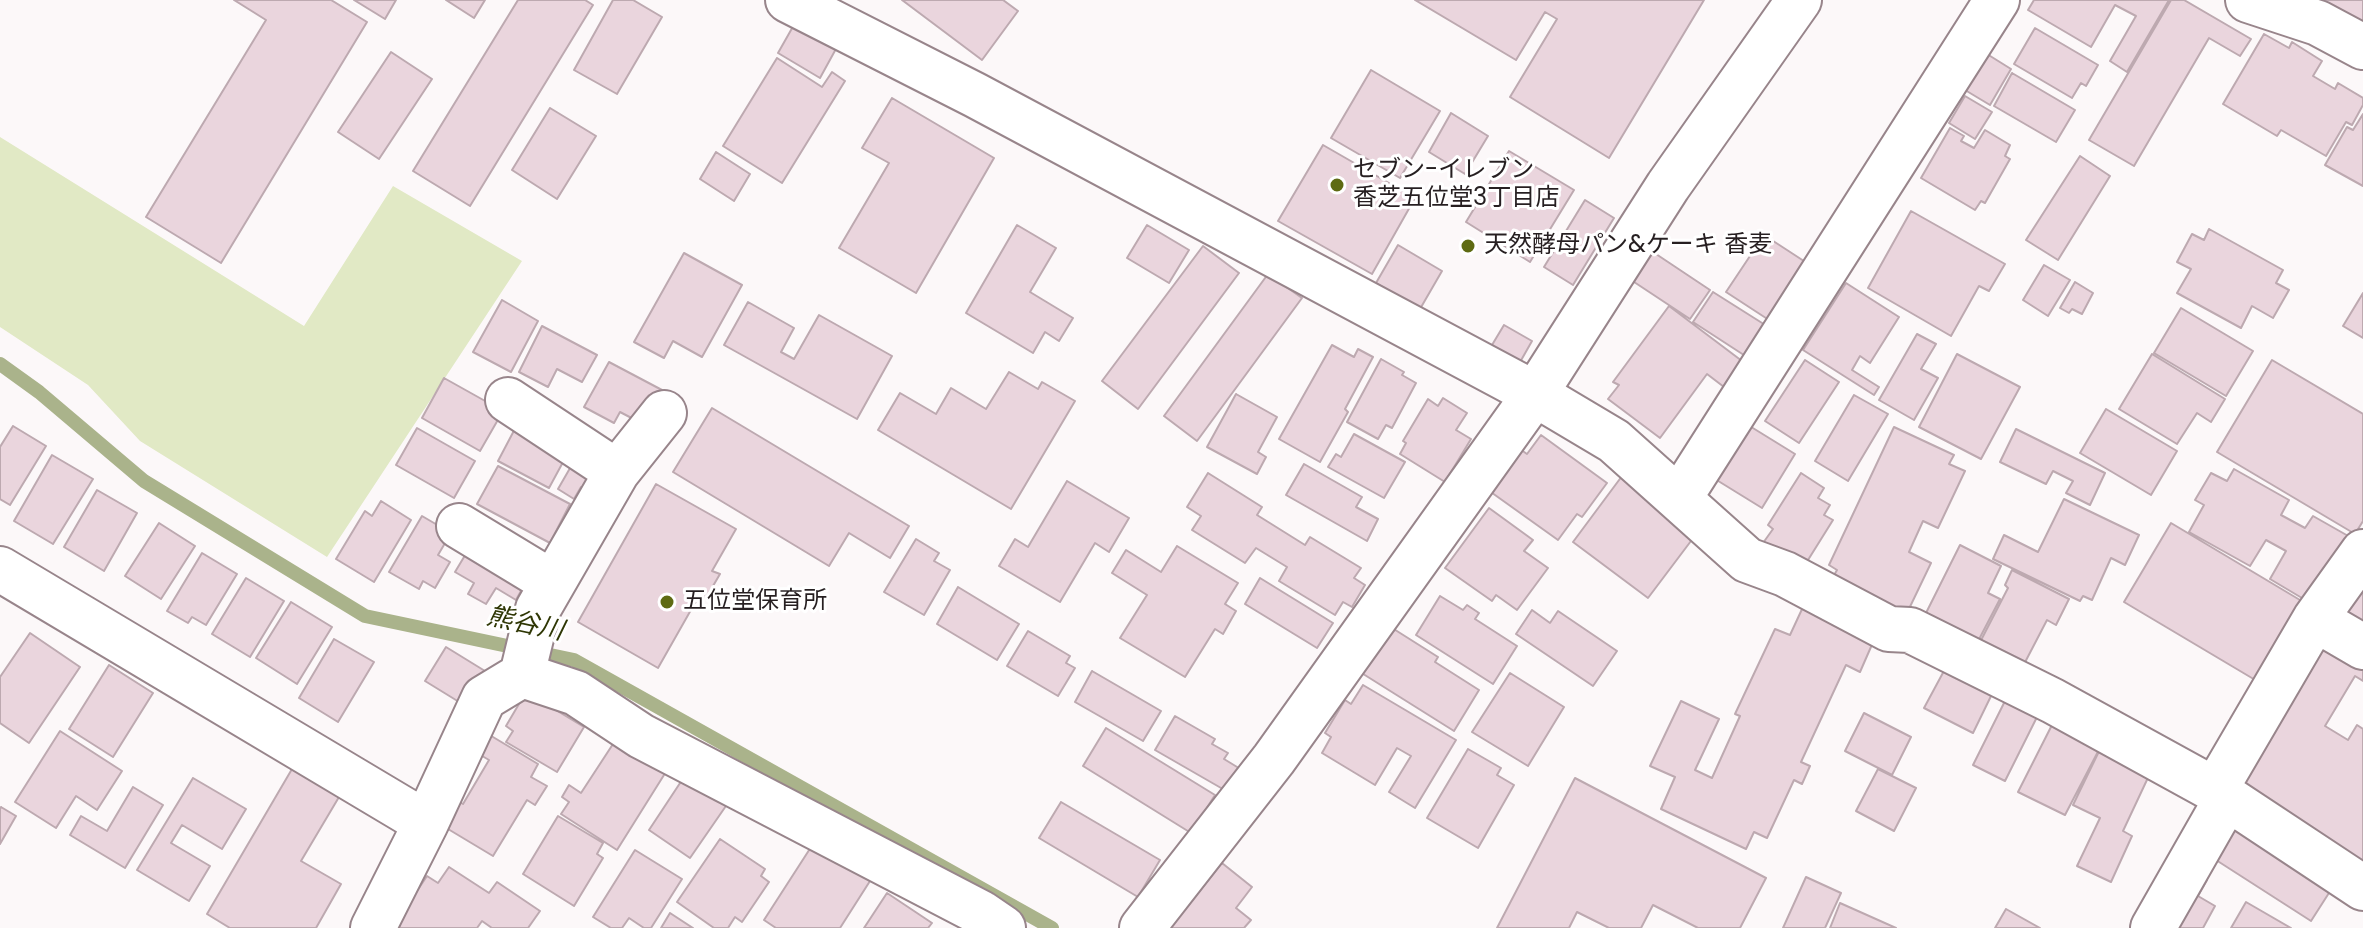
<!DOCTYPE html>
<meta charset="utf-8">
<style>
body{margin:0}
canvas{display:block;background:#fcf8f9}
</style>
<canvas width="2363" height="928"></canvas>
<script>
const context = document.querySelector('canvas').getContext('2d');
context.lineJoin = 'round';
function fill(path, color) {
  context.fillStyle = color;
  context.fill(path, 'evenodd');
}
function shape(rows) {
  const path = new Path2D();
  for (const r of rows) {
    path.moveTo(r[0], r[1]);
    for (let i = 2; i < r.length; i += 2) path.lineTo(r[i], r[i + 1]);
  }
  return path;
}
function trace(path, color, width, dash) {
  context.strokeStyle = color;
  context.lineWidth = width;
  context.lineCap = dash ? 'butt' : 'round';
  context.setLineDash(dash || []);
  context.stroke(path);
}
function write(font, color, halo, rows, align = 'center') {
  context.font = font + ' Poppins,"Noto Sans JP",sans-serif';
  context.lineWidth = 6;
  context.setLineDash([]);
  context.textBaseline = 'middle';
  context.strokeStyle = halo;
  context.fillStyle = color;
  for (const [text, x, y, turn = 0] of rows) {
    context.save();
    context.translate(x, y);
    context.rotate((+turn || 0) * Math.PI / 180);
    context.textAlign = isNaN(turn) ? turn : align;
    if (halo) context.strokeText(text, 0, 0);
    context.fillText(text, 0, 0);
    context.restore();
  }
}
const green = shape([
 [0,137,304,326,393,186,522,261,327,557,140,441,88,385,0,327]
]);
const stream = shape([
 [0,364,39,392,144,481,365,616,574,660,1052,928]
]);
const building = shape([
 [331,0,367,22,221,263,146,217,266,20,234,0,331,0],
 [354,0,396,0,385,19,354,0],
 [446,0,485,0,474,18,446,0],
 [518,0,585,0,593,5,470,206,413,171,518,0],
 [613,0,633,0,662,17,617,94,574,70,613,0],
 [902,0,1003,0,1018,11,982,60,902,0],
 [1415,0,1704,0,1609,158,1510,97,1557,19,1545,12,1516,60,1415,0],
 [2034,0,2169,0,2127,72,2110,61,2136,16,2115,5,2091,47,2028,10,2034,0],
 [2171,0,2184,0,2251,39,2240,56,2209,38,2134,166,2089,140,2171,0],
 [2318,0,2363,0,2363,27,2318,0],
 [795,23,837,47,820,78,778,53,795,23],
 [2035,28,2098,65,2086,86,2081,83,2072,98,2014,64,2035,28],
 [2264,34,2289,48,2292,42,2322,61,2313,76,2335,89,2338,83,2363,98,2363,105,2352,125,2346,122,2326,156,2281,130,2277,136,2223,104,2264,34],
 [391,52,432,79,379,159,338,132,391,52],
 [1987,54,2011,69,1990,105,1965,90,1987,54],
 [777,58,822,87,832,72,845,81,782,183,723,146,777,58],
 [1371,70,1440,111,1400,178,1331,138,1371,70],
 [2012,73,2075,110,2056,142,1994,106,2012,73],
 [1965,96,1992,112,1975,139,1949,123,1965,96],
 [892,98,994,158,916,293,839,248,889,163,862,148,892,98],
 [550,108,596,136,557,199,512,170,550,108],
 [1451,113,1488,136,1465,174,1429,152,1451,113],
 [2363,114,2363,186,2325,165,2347,127,2353,130,2363,114],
 [1950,128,1964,136,1961,141,1974,148,1985,130,2010,145,2005,156,2010,159,1985,203,1981,201,1975,210,1921,178,1950,128],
 [1323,145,1415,198,1372,274,1278,221,1323,145],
 [1509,151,1574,190,1530,262,1466,222,1509,151],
 [716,152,750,174,734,201,700,179,716,152],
 [2080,156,2110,176,2058,260,2026,240,2080,156],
 [1585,200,1614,218,1573,285,1544,267,1585,200],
 [1911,211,2005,264,1989,291,1979,286,1951,336,1868,288,1911,211],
 [1017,225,1056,248,1030,292,1073,318,1059,341,1045,332,1033,353,966,313,1017,225],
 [1147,225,1189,250,1169,283,1127,258,1147,225],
 [2209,229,2283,270,2276,283,2289,290,2273,318,2252,306,2241,328,2177,293,2191,269,2177,262,2192,234,2204,240,2209,229],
 [1764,235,1810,265,1772,322,1726,292,1764,235],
 [1398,245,1442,271,1420,309,1376,283,1398,245],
 [1203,246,1239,273,1138,409,1102,381,1203,246],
 [1644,246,1710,290,1690,319,1625,276,1644,246],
 [684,253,742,285,702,357,673,341,664,358,634,342,684,253],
 [2044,265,2070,280,2048,316,2023,300,2044,265],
 [1268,274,1302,298,1197,441,1164,416,1268,274],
 [2075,282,2093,293,2082,314,2072,309,2069,313,2060,308,2075,282],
 [1846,283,1899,317,1870,363,1860,356,1852,370,1879,387,1874,395,1803,350,1846,283],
 [1713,292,1770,328,1750,359,1693,322,1713,292],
 [2363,293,2363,338,2343,326,2363,293],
 [502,300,538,321,511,372,473,352,502,300],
 [748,302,794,328,781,352,794,359,819,315,892,356,857,419,724,345,748,302],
 [1669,306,1742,361,1724,387,1707,374,1660,438,1608,399,1619,385,1613,382,1669,306],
 [2181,308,2253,351,2226,396,2154,353,2181,308],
 [1504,325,1532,341,1515,371,1486,355,1504,325],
 [542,326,597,355,582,382,557,369,548,387,519,372,542,326],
 [1917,334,1936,344,1921,369,1938,378,1914,420,1879,400,1917,334],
 [1332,345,1354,357,1358,349,1373,357,1345,409,1348,412,1320,462,1279,439,1332,345],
 [1957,354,2020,387,1981,459,1919,427,1957,354],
 [2152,354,2225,399,2211,422,2197,413,2177,444,2119,409,2152,354],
 [1381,359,1404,372,1402,375,1416,383,1392,428,1386,425,1378,439,1347,422,1381,359],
 [1805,360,1839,382,1799,443,1765,421,1805,360],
 [2272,360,2363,414,2363,521,2355,534,2217,452,2272,360],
 [609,362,662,390,643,424,620,412,614,423,584,407,609,362],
 [1009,372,1038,389,1042,382,1075,401,1011,509,878,430,900,393,936,414,951,388,986,409,1009,372],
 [444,378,503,411,480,451,422,418,444,378],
 [1236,394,1277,417,1258,452,1266,457,1257,474,1207,447,1236,394],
 [1854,395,1888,414,1848,481,1815,461,1854,395],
 [1443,398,1467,413,1456,430,1471,439,1445,482,1400,454,1406,443,1403,441,1428,399,1438,406,1443,398],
 [712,408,909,526,890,558,849,533,829,566,673,472,712,408],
 [2106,409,2177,451,2151,495,2080,453,2106,409],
 [518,423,569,451,549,488,498,461,518,423],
 [1748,425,1795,454,1762,508,1715,479,1748,425],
 [13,426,46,446,10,505,0,499,0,447,13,426],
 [1894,427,1954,455,1949,464,1965,471,1938,528,1923,521,1909,552,1931,563,1907,613,1833,577,1837,570,1829,565,1894,427],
 [417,428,475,461,454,498,396,465,417,428],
 [2016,429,2105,473,2090,505,2066,493,2073,481,2053,471,2046,484,2000,462,2016,429],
 [1354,434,1405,462,1384,498,1328,467,1336,454,1341,457,1354,434],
 [1541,435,1607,483,1582,517,1577,514,1558,540,1488,490,1517,447,1527,454,1541,435],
 [52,455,93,479,53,544,14,521,52,455],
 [577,456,598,476,588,491,581,487,574,499,558,489,577,456],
 [1304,464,1362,497,1356,507,1378,519,1367,541,1286,495,1304,464],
 [498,466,570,504,550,543,477,504,498,466],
 [2234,469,2289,500,2281,515,2305,528,2313,516,2350,537,2312,604,2270,579,2286,551,2266,540,2250,566,2189,532,2204,505,2195,500,2211,473,2227,481,2234,469],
 [1625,472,1700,529,1648,598,1573,542,1625,472],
 [1208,473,1262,507,1257,515,1305,545,1310,537,1361,568,1354,578,1365,585,1352,607,1343,602,1335,615,1279,581,1287,567,1256,548,1245,563,1192,530,1201,516,1187,507,1208,473],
 [1801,473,1824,488,1818,498,1830,505,1824,515,1833,520,1803,568,1763,543,1773,529,1768,525,1801,473],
 [1067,481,1129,518,1109,552,1095,543,1060,602,999,566,1015,539,1028,547,1067,481],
 [656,484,736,529,712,571,720,574,706,598,700,594,658,668,578,622,656,484],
 [97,490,137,513,104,571,64,547,97,490],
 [2064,499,2139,535,2125,565,2111,558,2092,600,2083,596,2080,601,1993,559,2004,535,2038,552,2064,499],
 [381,501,411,520,374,582,336,559,365,511,372,516,381,501],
 [1489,508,1533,540,1524,551,1548,568,1517,610,1496,595,1492,601,1445,568,1489,508],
 [422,516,451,533,438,555,450,562,435,588,423,581,419,589,389,572,422,516],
 [159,523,195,546,161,599,125,576,159,523],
 [2171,523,2305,603,2267,687,2124,602,2171,523],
 [916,539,939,553,934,561,950,570,924,615,884,592,916,539],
 [1960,545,2001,566,1988,593,2000,599,1975,647,1922,621,1960,545],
 [1177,546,1238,583,1225,604,1236,611,1223,634,1215,629,1185,677,1120,638,1147,595,1112,573,1126,550,1161,572,1177,546],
 [470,547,527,580,516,600,496,588,486,604,468,594,474,583,455,572,470,547],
 [202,553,237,574,206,625,192,617,188,623,167,611,202,553],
 [2012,570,2069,599,2056,625,2047,620,2021,670,1977,648,2008,588,2005,585,2012,570],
 [246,578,284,601,250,657,212,634,246,578],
 [1260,578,1333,623,1317,648,1245,604,1260,578],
 [2363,581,2363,629,2341,615,2363,581],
 [958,587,1019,624,997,660,937,624,958,587],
 [1440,596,1463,610,1467,605,1479,613,1475,619,1517,646,1493,684,1416,635,1440,596],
 [291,602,332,627,297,684,256,658,291,602],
 [1803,607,1874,640,1860,672,1846,665,1801,762,1810,766,1802,784,1794,780,1767,838,1754,832,1746,849,1661,809,1675,777,1650,766,1681,701,1719,719,1695,770,1712,778,1740,716,1735,714,1775,629,1790,635,1803,607],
 [1532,610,1550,623,1558,611,1617,651,1593,686,1516,634,1532,610],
 [1389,626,1438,657,1435,662,1479,690,1454,731,1360,672,1389,626],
 [1028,631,1070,656,1066,663,1075,668,1058,696,1007,666,1028,631],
 [2324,632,2363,656,2363,681,2355,676,2325,726,2348,740,2357,725,2363,729,2363,868,2228,786,2324,632],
 [30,633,80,667,29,743,0,723,0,677,30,633],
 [334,639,374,662,338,722,299,698,334,639],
 [446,647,485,671,464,705,425,681,446,647],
 [109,665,153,693,113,757,69,729,109,665],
 [1945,669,1992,694,1973,733,1924,708,1945,669],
 [1092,671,1161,711,1143,741,1075,702,1092,671],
 [1510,673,1564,707,1528,766,1472,732,1510,673],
 [1363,685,1456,740,1415,808,1389,792,1411,756,1397,748,1375,785,1322,753,1331,737,1325,733,1345,700,1351,704,1363,685],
 [526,692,584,727,557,772,506,742,513,731,506,726,526,692],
 [2009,693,2041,709,2005,781,1973,765,2009,693],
 [1864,713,1911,737,1892,775,1845,751,1864,713],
 [1175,716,1215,739,1212,744,1228,753,1224,759,1242,770,1228,792,1155,750,1175,716],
 [2055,719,2103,742,2065,815,2018,792,2055,719],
 [1106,728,1215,795,1191,833,1083,766,1106,728],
 [60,731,122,771,97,810,76,796,56,828,15,802,60,731],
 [488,734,538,764,531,777,547,786,535,805,527,800,493,856,438,823,453,798,463,804,489,760,477,753,488,734],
 [2103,743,2153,767,2123,831,2132,836,2111,882,2077,866,2100,818,2073,805,2103,743],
 [613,744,669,767,617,850,561,814,569,802,562,797,569,785,581,793,613,744],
 [1468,749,1501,768,1497,775,1514,785,1478,848,1427,818,1468,749],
 [292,769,339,797,301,861,341,884,316,928,230,928,207,914,292,769],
 [1878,769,1916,788,1894,831,1856,811,1878,769],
 [686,774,728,803,690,858,649,830,686,774],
 [193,778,246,809,222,849,182,825,171,843,210,866,189,901,137,870,193,778],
 [1575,778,1766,878,1740,928,1698,928,1653,905,1641,928,1609,928,1577,912,1569,928,1497,928,1575,778],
 [133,787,163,805,125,868,70,835,81,816,107,831,133,787],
 [1061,802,1160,860,1138,897,1039,838,1061,802],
 [1,807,16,816,0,844,0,809,1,807],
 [2227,812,2336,882,2311,921,2202,851,2227,812],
 [558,816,603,843,597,854,603,858,574,906,523,874,558,816],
 [720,839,765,869,761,876,769,882,742,922,735,917,728,928,714,928,677,902,720,839],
 [813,844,870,881,840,928,776,928,764,920,813,844],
 [635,850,682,879,651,928,644,928,629,918,622,928,611,928,593,917,635,850],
 [1222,863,1252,887,1236,908,1251,920,1244,928,1170,928,1222,863],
 [449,867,489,893,497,882,540,911,528,928,492,928,482,921,477,928,401,928,395,924,427,876,438,883,449,867],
 [2191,872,2207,880,2198,896,2215,906,2203,928,2160,928,2191,872],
 [1806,877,1841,893,1825,928,1783,928,1806,877],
 [887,893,932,923,928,928,864,928,887,893],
 [2246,902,2291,928,2231,928,2246,902],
 [1840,903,1896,928,1830,928,1840,903],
 [2006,909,2040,928,1995,928,2006,909],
 [670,913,693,928,661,928,670,913]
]);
const minor = shape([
 [788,0,975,95,1535,394,1614,441,1747,560,1785,574,1889,629,1910,630,2053,701,2215,790,2363,888],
 [2248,0,2318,23,2363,47],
 [508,400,617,472],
 [1680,497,1997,0],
 [459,526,553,583],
 [0,569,426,823],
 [2315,619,2363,647],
 [522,675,576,693,641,736,981,913,1003,928],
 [2215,790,2315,619,2363,552],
 [373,928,426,823,484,698,522,675,538,609,617,472,664,413],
 [1142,928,1274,759,1535,394,1668,186,1799,0],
 [2153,928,2226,800]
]);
const markers = [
 [1337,185,8,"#5e6a12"],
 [1468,246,8,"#5e6a12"],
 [667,602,8,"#5e6a12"]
];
const poiNames = [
 ["セブン-イレブン",1353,171],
 ["香芝五位堂3丁目店",1353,199],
 ["天然酵母パン&ケーキ 香麦",1484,246],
 ["五位堂保育所",683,602]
];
const waterNames = [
 ["熊谷川",525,625,12]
];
fill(green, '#e1e9c5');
trace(stream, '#aab38b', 14);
fill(building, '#ead5dd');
trace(building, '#bda9b0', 2);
trace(minor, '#98858b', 48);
trace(minor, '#fff', 44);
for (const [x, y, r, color] of markers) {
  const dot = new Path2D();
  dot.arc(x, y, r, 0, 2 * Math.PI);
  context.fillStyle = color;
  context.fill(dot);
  trace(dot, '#fff', 3);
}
write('24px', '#261f21', '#fff', poiNames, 'left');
write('italic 26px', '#2f3705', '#fff', waterNames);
</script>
